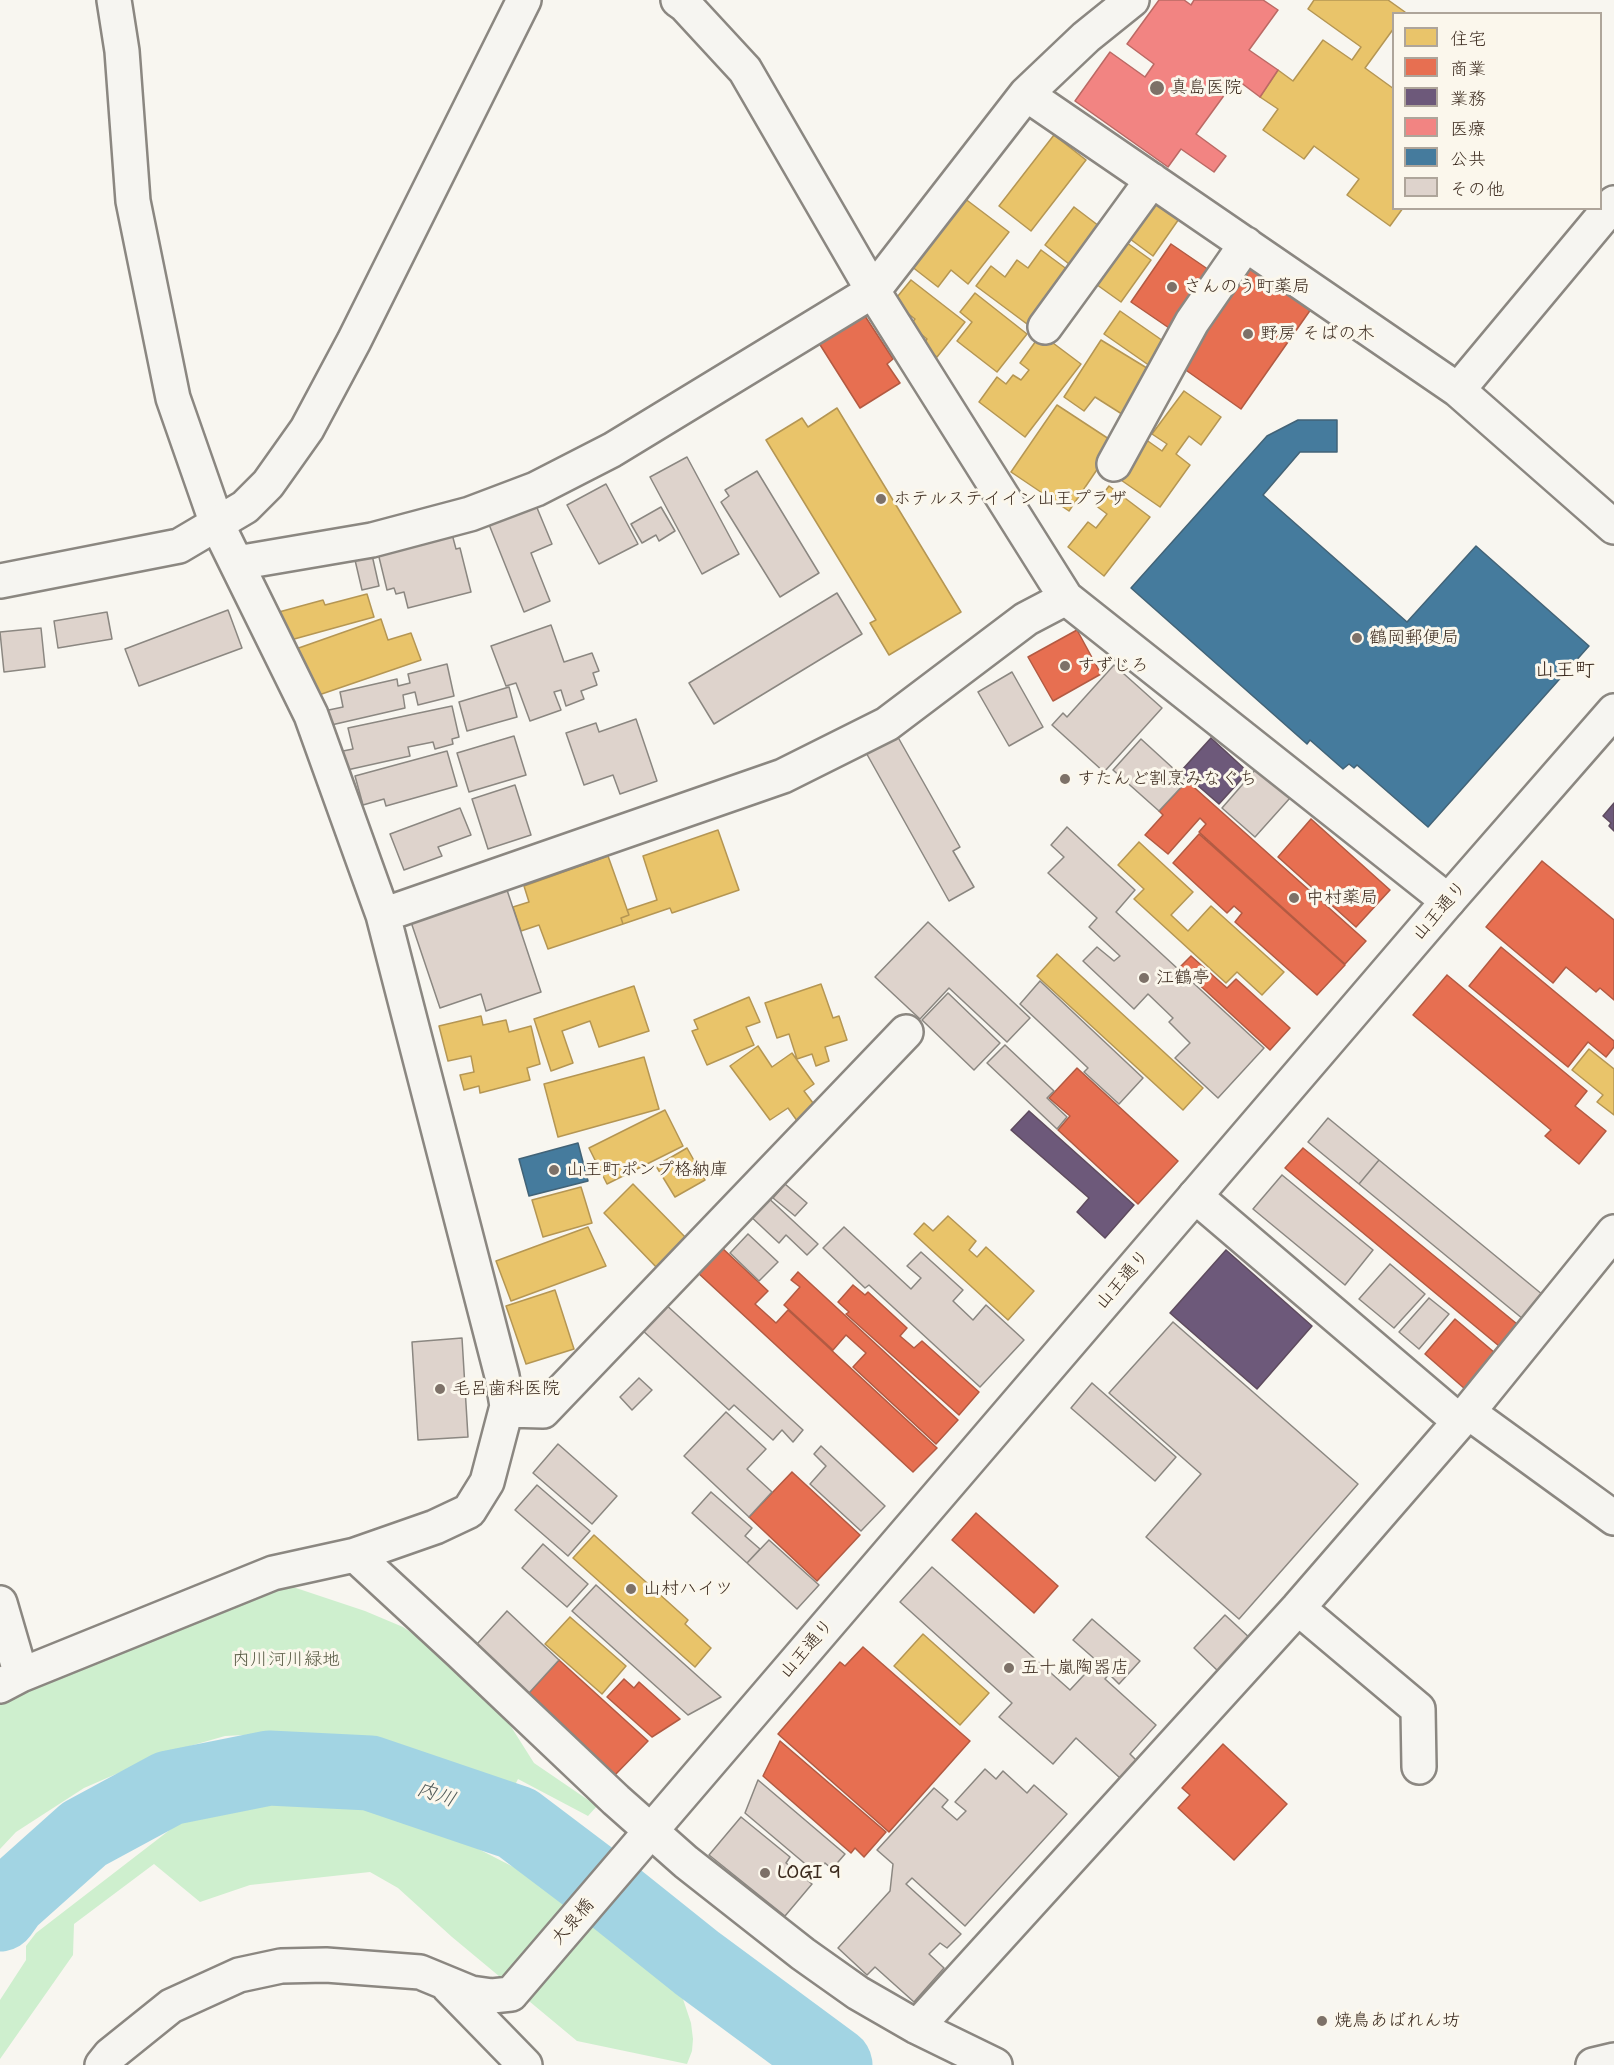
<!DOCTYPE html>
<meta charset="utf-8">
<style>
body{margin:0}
#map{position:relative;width:1614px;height:2065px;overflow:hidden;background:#f8f6f0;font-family:"Shantell Sans","Klee One",sans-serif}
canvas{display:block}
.legend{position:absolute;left:1392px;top:12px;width:210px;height:198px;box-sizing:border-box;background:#fbf7ec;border:2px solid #aea59a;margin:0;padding:8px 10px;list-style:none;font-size:18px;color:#3b2a1e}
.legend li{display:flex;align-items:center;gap:12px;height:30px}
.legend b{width:30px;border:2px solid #aea59a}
</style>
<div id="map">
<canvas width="1614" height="2065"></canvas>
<ul class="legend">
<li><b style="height:16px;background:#e9c46a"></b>住宅</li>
<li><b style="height:16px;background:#e76f51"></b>商業</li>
<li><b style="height:16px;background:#6d597a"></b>業務</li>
<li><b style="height:16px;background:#f28482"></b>医療</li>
<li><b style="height:16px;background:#457b9d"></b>公共</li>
<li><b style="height:16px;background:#ded3cc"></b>その他</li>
</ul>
</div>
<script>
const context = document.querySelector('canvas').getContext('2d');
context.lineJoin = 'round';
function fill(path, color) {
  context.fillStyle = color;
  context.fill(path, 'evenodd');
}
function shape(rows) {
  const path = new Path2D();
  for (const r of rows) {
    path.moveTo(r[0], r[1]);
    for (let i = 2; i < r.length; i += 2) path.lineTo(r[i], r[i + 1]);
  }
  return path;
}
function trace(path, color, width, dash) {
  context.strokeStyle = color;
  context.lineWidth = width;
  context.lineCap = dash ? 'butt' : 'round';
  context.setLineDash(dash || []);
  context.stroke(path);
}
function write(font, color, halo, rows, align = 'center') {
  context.font = font + ' "Shantell Sans","Klee One",sans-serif';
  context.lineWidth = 6;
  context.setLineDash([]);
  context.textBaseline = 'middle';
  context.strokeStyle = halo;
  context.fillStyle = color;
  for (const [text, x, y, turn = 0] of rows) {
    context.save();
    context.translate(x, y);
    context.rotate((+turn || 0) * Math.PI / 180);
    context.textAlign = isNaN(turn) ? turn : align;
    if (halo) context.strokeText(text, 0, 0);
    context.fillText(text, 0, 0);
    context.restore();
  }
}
const green = shape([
 [277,1585,293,1587,365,1611,403,1627,422,1640,510,1725,534,1763,597,1806,588,1816,518,1779,514,1787,413,1750,342,1736,282,1733,225,1736,162,1754,84,1788,16,1832,0,1849,0,1695],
 [275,1803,336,1804,397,1815,455,1837,533,1877,678,1984,691,2023,693,2039,692,2051,687,2064,577,2041,452,1937,398,1888,370,1872,250,1885,200,1902,154,1864,74,1924,73,1955,0,2059,0,2000,26,1960,26,1946,36,1933,184,1819,226,1807]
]);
const homes = shape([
 [1314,0,1388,0,1405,12,1404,14,1394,14,1394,28,1365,68,1394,89,1394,208,1403,208,1390,226,1347,195,1359,179,1314,146,1304,159,1263,130,1278,109,1260,97,1278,70,1293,81,1323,40,1352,60,1361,47,1308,9,1314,0],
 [1054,135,1086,160,1031,231,999,206,1054,135],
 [1153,197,1181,216,1153,256,1126,236,1153,197],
 [964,198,1009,232,968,284,951,270,938,287,911,266,964,198],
 [1074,207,1103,229,1074,268,1045,245,1074,207],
 [1123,240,1151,260,1121,302,1093,282,1123,240],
 [1041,250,1072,273,1031,327,976,286,991,266,1005,277,1017,260,1028,268,1041,250],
 [911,280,965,322,937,357,922,346,927,339,910,325,915,319,893,302,911,280],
 [975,293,1027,334,997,372,957,341,972,322,960,312,975,293],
 [1120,311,1166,343,1150,366,1104,334,1120,311],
 [1041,334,1081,364,1025,437,979,402,997,377,1006,384,1013,375,1021,380,1029,370,1020,363,1041,334],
 [1101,340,1155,373,1125,416,1095,397,1084,411,1064,397,1101,340],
 [1184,391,1221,417,1201,445,1189,436,1176,454,1190,465,1160,507,1118,478,1145,439,1162,451,1167,444,1152,434,1184,391],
 [1057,405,1115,443,1069,511,1011,472,1057,405],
 [837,408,961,612,889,655,870,623,876,620,766,440,802,418,808,427,837,408],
 [1109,486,1150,517,1104,576,1068,547,1088,522,1096,528,1107,514,1095,505,1109,486],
 [367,594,374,617,287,641,279,612,323,600,325,605,367,594],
 [381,619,388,640,411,633,421,660,310,698,293,650,381,619],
 [718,830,739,890,672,913,670,908,623,924,621,918,629,915,627,910,657,900,643,856,718,830],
 [1139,842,1193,892,1171,915,1188,931,1211,906,1284,972,1262,995,1237,972,1226,983,1134,899,1144,889,1118,865,1139,842],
 [608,856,629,915,621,918,623,924,548,949,539,925,521,931,513,907,529,902,524,886,608,856],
 [1057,954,1203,1088,1183,1110,1037,976,1057,954],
 [821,984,833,1018,839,1016,847,1040,825,1047,829,1061,816,1066,812,1054,797,1059,789,1034,777,1038,765,1003,821,984],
 [634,986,649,1031,599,1047,590,1021,562,1031,573,1063,551,1071,534,1019,634,986],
 [749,997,760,1022,746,1027,754,1045,707,1065,692,1031,698,1029,694,1020,749,997],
 [481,1016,483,1025,506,1020,509,1032,531,1026,540,1064,527,1068,530,1080,480,1093,479,1086,464,1090,460,1075,474,1072,471,1056,448,1061,439,1026,481,1016],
 [758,1046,772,1067,792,1053,814,1084,804,1091,819,1111,800,1125,788,1108,770,1120,730,1066,758,1046],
 [1589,1049,1614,1069,1614,1115,1597,1102,1603,1095,1572,1070,1589,1049],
 [644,1057,659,1109,558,1137,544,1084,644,1057],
 [665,1110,683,1146,607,1184,589,1148,665,1110],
 [687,1148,705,1180,675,1197,656,1166,687,1148],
 [633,1184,689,1241,659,1270,604,1213,633,1184],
 [581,1187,592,1223,543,1237,532,1200,581,1187],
 [948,1216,976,1241,969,1250,977,1257,986,1247,1034,1291,1008,1320,914,1234,924,1223,933,1231,948,1216],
 [588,1227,606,1266,511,1301,496,1261,588,1227],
 [555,1290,574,1349,526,1364,506,1306,555,1290],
 [594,1535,688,1620,685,1624,711,1648,695,1667,573,1558,594,1535],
 [570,1617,626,1666,602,1694,545,1644,570,1617],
 [923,1634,989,1693,960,1725,894,1666,923,1634]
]);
const shops = shape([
 [1171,244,1212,272,1172,330,1131,302,1171,244],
 [1250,266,1316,302,1241,409,1180,366,1250,266],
 [865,316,893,359,887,364,900,383,860,408,817,340,835,327,839,332,865,316],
 [1077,630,1101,674,1053,701,1028,657,1077,630],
 [1187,781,1366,941,1345,964,1199,832,1206,824,1200,818,1168,854,1145,835,1163,815,1159,811,1187,781],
 [1311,819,1390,890,1356,927,1278,857,1311,819],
 [1199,834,1345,965,1317,995,1235,922,1242,913,1234,906,1227,913,1173,863,1199,834],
 [1542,861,1614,920,1614,1000,1600,988,1596,992,1566,967,1553,983,1486,927,1542,861],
 [1501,947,1614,1041,1614,1047,1606,1057,1588,1042,1568,1067,1469,986,1501,947],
 [1191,956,1227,988,1236,979,1290,1028,1270,1050,1180,967,1191,956],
 [1447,975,1587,1091,1575,1106,1606,1131,1579,1164,1545,1136,1551,1130,1413,1015,1447,975],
 [1077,1068,1178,1161,1138,1204,1058,1130,1070,1116,1049,1098,1077,1068],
 [1303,1148,1517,1324,1499,1346,1285,1168,1303,1148],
 [721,1247,768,1291,755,1304,776,1323,788,1310,937,1448,913,1472,697,1272,721,1247],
 [798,1272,958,1420,936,1444,853,1367,866,1353,846,1335,833,1350,784,1305,800,1287,791,1280,798,1272],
 [853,1285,865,1295,868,1292,907,1328,900,1336,914,1348,922,1341,979,1392,959,1415,846,1314,849,1312,838,1302,853,1285],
 [1455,1319,1495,1353,1465,1389,1425,1354,1455,1319],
 [792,1472,860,1535,817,1581,749,1517,792,1472],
 [976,1513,1058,1586,1034,1613,952,1540,976,1513],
 [863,1647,970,1741,889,1832,778,1734,840,1662,845,1666,863,1647],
 [559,1660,648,1741,613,1777,525,1697,559,1660],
 [624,1679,634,1688,639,1682,680,1719,652,1737,607,1697,624,1679],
 [780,1741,886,1832,864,1857,855,1848,851,1853,763,1776,780,1741],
 [1223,1744,1287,1804,1234,1860,1178,1808,1190,1795,1182,1788,1223,1744]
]);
const offices = shape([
 [1211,738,1248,772,1219,804,1181,771,1211,738],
 [1614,803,1614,831,1609,826,1611,823,1603,816,1614,803],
 [1029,1111,1134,1205,1105,1238,1077,1212,1089,1198,1011,1130,1029,1111],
 [1226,1250,1312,1326,1257,1389,1170,1313,1226,1250]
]);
const health = shape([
 [1159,0,1184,0,1191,5,1194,0,1263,0,1278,10,1249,50,1278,70,1260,97,1236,79,1196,134,1226,156,1214,172,1181,149,1168,167,1075,101,1110,52,1145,77,1154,64,1127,44,1159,0]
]);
const public = shape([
 [1298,420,1337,420,1337,452,1300,452,1263,495,1407,622,1476,546,1589,646,1428,827,1357,765,1354,768,1349,764,1343,769,1310,740,1307,744,1131,588,1267,436,1298,420],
 [578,1143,588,1181,529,1196,519,1159,578,1143]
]);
const river = shape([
 [0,1914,10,1900,84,1834,169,1788,269,1768,370,1773,517,1823,607,1891,697,1963,835,2065]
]);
const building = shape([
 [687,457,739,554,702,574,650,477,687,457],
 [757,471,819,573,780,597,721,502,729,496,725,490,757,471],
 [606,484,638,544,599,564,567,505,606,484],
 [535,503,552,544,531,553,550,601,524,612,488,522,535,503],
 [661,507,675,531,659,541,656,535,642,543,631,524,661,507],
 [452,534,456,549,460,548,471,592,408,608,404,592,396,594,394,588,387,590,378,553,452,534],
 [372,555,379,586,362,590,355,560,372,555],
 [837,593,862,634,714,724,689,683,837,593],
 [228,610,242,648,139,686,125,649,228,610],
 [107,612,112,639,58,648,54,621,107,612],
 [551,625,564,662,592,653,599,671,593,673,597,685,581,691,584,699,566,706,561,690,554,692,561,710,530,721,516,683,506,686,491,646,551,625],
 [41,628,45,667,4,672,0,632,41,628],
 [447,664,454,696,418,705,415,692,403,695,405,708,327,726,324,711,343,707,340,692,397,679,398,686,410,683,408,674,447,664],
 [1114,665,1162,708,1104,772,1052,725,1063,713,1067,717,1114,665],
 [1012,672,1043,727,1009,746,978,692,1012,672],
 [509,687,517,717,467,731,459,702,509,687],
 [452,706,459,737,452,739,453,744,435,749,433,742,408,747,410,756,347,770,343,751,353,749,348,728,452,706],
 [636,719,657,781,620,794,613,775,584,785,566,733,596,723,599,732,636,719],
 [895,732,960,847,953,851,974,887,949,901,864,749,895,732],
 [514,736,526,775,469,792,457,753,514,736],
 [1141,739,1187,781,1159,811,1113,770,1141,739],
 [447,751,457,786,386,806,384,799,363,805,355,776,447,751],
 [1256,769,1290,798,1255,837,1222,808,1256,769],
 [515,785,531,835,488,849,472,799,515,785],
 [460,808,471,835,438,847,442,856,404,870,390,834,460,808],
 [1067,827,1135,890,1116,912,1264,1048,1218,1098,1175,1058,1190,1043,1169,1022,1173,1018,1148,994,1134,1009,1083,961,1097,947,1114,961,1120,956,1089,927,1097,918,1048,873,1064,857,1051,845,1067,827],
 [507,890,541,992,486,1011,481,994,440,1008,411,922,507,890],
 [928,922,1030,1018,1007,1042,949,988,920,1019,875,977,928,922],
 [1040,981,1143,1078,1119,1104,1084,1072,1088,1068,1020,1004,1040,981],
 [948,993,1000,1043,974,1070,922,1020,948,993],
 [1005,1045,1054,1091,1047,1098,1067,1117,1057,1129,987,1063,1005,1045],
 [1328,1118,1379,1160,1359,1184,1308,1142,1328,1118],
 [1379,1160,1543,1295,1523,1319,1359,1184,1379,1160],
 [1282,1175,1373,1250,1345,1285,1253,1209,1282,1175],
 [785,1184,807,1203,795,1216,773,1198,785,1184],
 [764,1194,818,1244,807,1255,786,1235,779,1243,747,1213,764,1194],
 [844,1227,911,1289,921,1278,907,1266,921,1252,963,1290,953,1301,973,1320,986,1305,1024,1340,980,1387,869,1285,865,1288,823,1248,844,1227],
 [748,1234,778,1262,759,1281,730,1253,748,1234],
 [1390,1264,1425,1294,1394,1328,1359,1299,1390,1264],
 [1429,1298,1449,1314,1419,1349,1399,1332,1429,1298],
 [664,1303,803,1430,793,1442,782,1430,773,1440,734,1405,729,1410,641,1329,664,1303],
 [1173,1322,1358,1484,1239,1619,1146,1537,1201,1474,1109,1393,1173,1322],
 [462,1338,468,1437,418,1440,412,1342,462,1338],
 [639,1378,652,1390,632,1410,620,1397,639,1378],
 [1092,1383,1176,1457,1155,1481,1071,1408,1092,1383],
 [726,1412,766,1449,747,1469,772,1492,749,1517,684,1456,726,1412],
 [558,1444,617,1496,592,1524,533,1473,558,1444],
 [821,1446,885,1506,861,1531,810,1484,826,1466,814,1454,821,1446],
 [537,1485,590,1531,568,1556,515,1510,537,1485],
 [711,1492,752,1528,745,1536,760,1549,747,1563,692,1513,711,1492],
 [769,1540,819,1585,797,1609,747,1563,769,1540],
 [543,1544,588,1584,567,1607,522,1568,543,1544],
 [932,1567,1070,1690,1097,1661,1073,1640,1092,1619,1140,1661,1119,1684,1109,1674,1105,1679,1156,1725,1130,1754,1136,1760,1120,1778,1076,1738,1053,1764,999,1717,1012,1703,900,1602,932,1567],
 [596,1585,721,1697,688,1715,572,1611,596,1585],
 [507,1611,559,1660,529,1693,477,1644,507,1611],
 [1225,1615,1251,1639,1219,1672,1194,1648,1225,1615],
 [985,1769,996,1779,1003,1771,1027,1793,1034,1785,1067,1814,965,1926,912,1878,906,1884,961,1934,947,1948,940,1943,929,1954,944,1968,914,2002,875,1967,867,1975,838,1948,890,1891,893,1864,877,1850,934,1788,948,1800,942,1807,957,1820,966,1811,955,1802,985,1769],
 [758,1780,845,1854,832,1869,825,1863,816,1873,745,1813,758,1780],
 [741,1817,790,1857,786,1863,812,1884,785,1916,709,1855,741,1817]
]);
const minor = shape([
 [678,0,685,5,745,70,873,291,1066,598,1448,901],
 [1026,94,1458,390,1614,527],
 [1045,327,1152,180],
 [1458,390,1614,203],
 [1114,464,1192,322,1246,244],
 [237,563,372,540,470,514,536,489,612,450,873,291,1026,94,1086,37,1132,0],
 [383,915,783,776,887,724,1026,619,1066,598],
 [1195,1196,1459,1421],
 [506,1410,543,1411,906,1032],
 [1468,1412,1614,1518],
 [355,1555,460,1652,616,1800,686,1862,803,1954,858,1993,917,2027,995,2065],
 [0,1603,21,1675],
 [1298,1608,1418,1709,1419,1767],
 [0,1686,21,1675,273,1573,355,1555,435,1527,469,1511,487,1482,507,1406,502,1376,383,915,311,715,217,524,173,398,133,201,122,51,114,0],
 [917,2027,1298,1608,1468,1412,1614,1232],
 [1593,2065,1614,2060]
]);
const tertiary = shape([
 [0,581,179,546,245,507,268,484,307,429,354,341,524,0],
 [448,1986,525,2065],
 [511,1994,1448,901,1614,711],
 [102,2065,110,2055,171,2006,239,1975,281,1966,326,1965,420,1972,471,1993,492,1996,511,1994]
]);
const markers = [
 [1157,88,8,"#7d7168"],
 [1172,287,6,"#7d7168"],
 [1248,334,6,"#7d7168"],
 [881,499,6,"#7d7168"],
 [1357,638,6,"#7d7168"],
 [1065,666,6,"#7d7168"],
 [1065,779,6,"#7d7168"],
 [1294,898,6,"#7d7168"],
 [1144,978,6,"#7d7168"],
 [554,1170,6,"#7d7168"],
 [440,1389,6,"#7d7168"],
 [631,1589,6,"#7d7168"],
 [1009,1668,6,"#7d7168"],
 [765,1873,6,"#7d7168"],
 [1322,2021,6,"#7d7168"]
];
const poiNames = [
 ["真島医院",1170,88],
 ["さんのう町薬局",1184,287],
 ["野房 そばの木",1260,334],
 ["ホテルステイイン山王プラザ",893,499],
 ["鶴岡郵便局",1369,638],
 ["すずじろ",1077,666],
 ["すたんど割烹みなぐち",1077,779],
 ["中村薬局",1306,898],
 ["江鶴亭",1156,978],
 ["山王町ポンプ格納庫",566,1170],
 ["毛呂歯科医院",452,1389],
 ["山村ハイツ",643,1589],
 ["五十嵐陶器店",1021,1668],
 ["LOGI 9",777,1873],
 ["焼鳥あばれん坊",1334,2021]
];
const streetNames = [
 ["山王通り",1440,911,-49],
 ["山王通り",1123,1280,-49],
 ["山王通り",807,1649,-49],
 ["大泉橋",573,1922,-49]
];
const parkNames = [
 ["内川河川緑地",286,1660]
];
const neighbourhoodNames = [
 ["山王町",1565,671]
];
const waterNames = [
 ["内川",436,1795,19]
];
fill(green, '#ceefce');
fill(homes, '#e9c46a');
trace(homes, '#b59653', 1.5);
fill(shops, '#e76f51');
trace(shops, '#b35a42', 1.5);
fill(offices, '#6d597a');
trace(offices, '#5e4b5e', 1.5);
fill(health, '#f28482');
trace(health, '#bb6964', 1.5);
fill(public, '#457b9d');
trace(public, '#426377', 1.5);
trace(river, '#a2d4e3', 75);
fill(building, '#ded3cc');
trace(building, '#8b8781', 1.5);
trace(minor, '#8b8781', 38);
trace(tertiary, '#8b8781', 38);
trace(minor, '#f6f5f1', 33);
trace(tertiary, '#f6f5f1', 33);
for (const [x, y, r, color] of markers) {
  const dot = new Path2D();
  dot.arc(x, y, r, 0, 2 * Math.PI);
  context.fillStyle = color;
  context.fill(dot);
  trace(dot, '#fbf7ec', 2);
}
write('18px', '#3b2a1e', '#fbf7ec', poiNames, 'left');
write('18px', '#3b2a1e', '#fbf7ec', streetNames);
write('18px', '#575a43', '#fbf7ec', parkNames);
write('20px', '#3b2a1e', '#fbf7ec', neighbourhoodNames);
write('italic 20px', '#4f5958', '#fbf7ec', waterNames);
</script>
